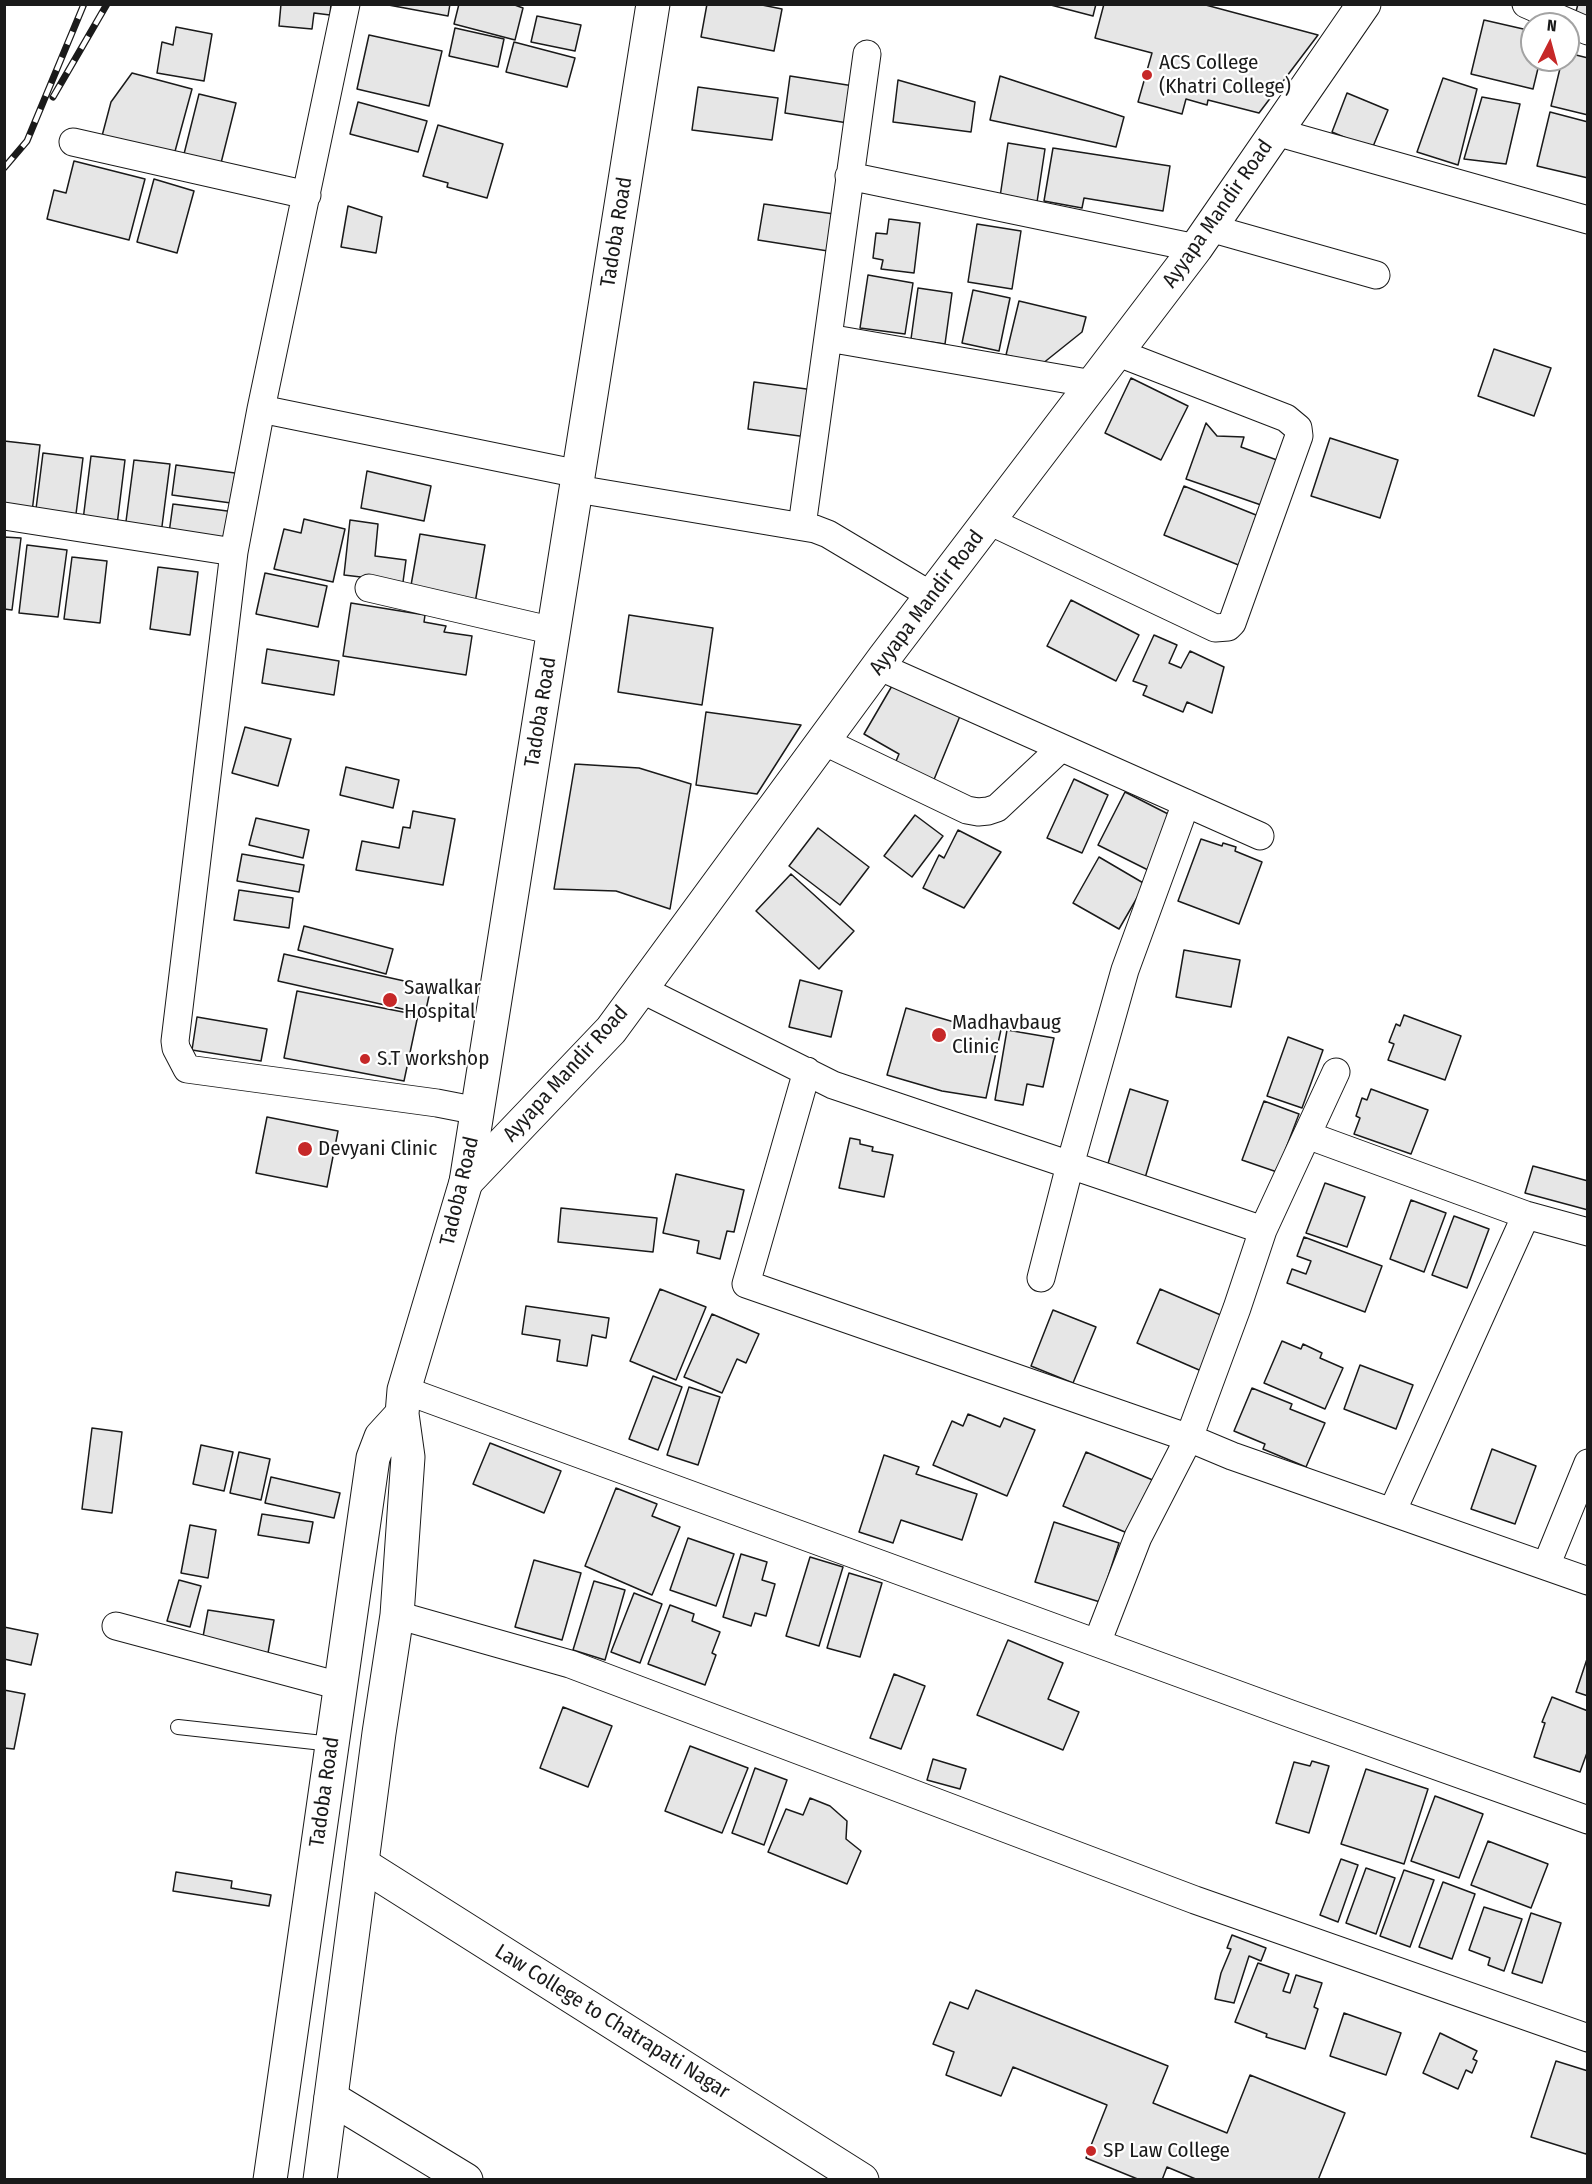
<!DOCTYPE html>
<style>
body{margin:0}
#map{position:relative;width:1592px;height:2184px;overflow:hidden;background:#fff;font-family:"Fira Sans Condensed",sans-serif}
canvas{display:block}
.frame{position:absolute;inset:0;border:6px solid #1a1a1a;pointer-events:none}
.north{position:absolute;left:1520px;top:12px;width:60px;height:60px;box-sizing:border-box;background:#fff;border:2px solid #a3a3a3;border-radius:50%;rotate:6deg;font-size:16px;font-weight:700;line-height:24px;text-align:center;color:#1a1a1a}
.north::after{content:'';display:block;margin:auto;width:21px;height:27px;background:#c62828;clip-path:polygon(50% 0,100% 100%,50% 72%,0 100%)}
</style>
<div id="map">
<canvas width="1592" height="2184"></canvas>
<div class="frame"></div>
<div class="north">N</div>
</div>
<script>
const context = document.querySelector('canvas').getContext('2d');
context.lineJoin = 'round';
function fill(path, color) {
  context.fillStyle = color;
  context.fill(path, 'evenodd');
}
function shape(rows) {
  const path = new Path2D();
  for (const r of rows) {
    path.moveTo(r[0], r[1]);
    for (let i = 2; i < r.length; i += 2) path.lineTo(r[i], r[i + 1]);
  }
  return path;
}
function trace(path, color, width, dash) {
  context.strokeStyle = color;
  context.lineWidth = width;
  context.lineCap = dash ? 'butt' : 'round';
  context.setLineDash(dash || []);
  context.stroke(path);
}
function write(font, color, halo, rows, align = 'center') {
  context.font = font + ' "Fira Sans Condensed",sans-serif';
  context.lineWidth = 4.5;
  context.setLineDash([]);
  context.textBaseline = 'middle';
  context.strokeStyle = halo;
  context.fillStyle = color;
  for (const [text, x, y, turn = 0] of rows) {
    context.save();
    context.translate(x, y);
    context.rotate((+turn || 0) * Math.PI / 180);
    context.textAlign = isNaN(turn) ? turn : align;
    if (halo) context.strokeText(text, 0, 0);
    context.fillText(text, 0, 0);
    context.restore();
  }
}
const building = shape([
 [281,4,331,4,330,15,314,13,312,29,279,26,281,4],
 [383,4,450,4,448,16,383,4],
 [459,4,512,4,523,8,515,40,454,24,459,4],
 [707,4,757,4,782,9,774,51,701,37,707,4],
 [1047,4,1096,4,1093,16,1047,4],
 [1104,4,1202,4,1318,35,1259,113,1208,100,1207,105,1186,99,1182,114,1138,102,1152,53,1095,38,1104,4],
 [1578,4,1588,4,1588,22,1574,19,1578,4],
 [537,16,581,25,575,51,531,42,537,16],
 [1484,20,1532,31,1532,60,1540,60,1533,89,1471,74,1484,20],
 [176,27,212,34,204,81,157,73,162,42,173,45,176,27],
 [455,28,504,39,498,67,449,56,455,28],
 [369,35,442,51,429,106,357,89,369,35],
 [514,42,575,58,567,87,506,72,514,42],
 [1568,53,1588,58,1588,115,1551,106,1562,60,1568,60,1568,53],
 [132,73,192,89,174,155,102,136,111,102,132,73],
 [790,76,860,87,854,124,785,113,790,76],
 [1000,76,1124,117,1116,147,990,120,1000,76],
 [1443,78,1477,89,1458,165,1417,152,1443,78],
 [898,80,975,102,971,132,893,122,898,80],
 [698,87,778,98,772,140,692,130,698,87],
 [1347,93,1388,110,1372,149,1332,132,1347,93],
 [199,94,236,103,220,167,183,158,199,94],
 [1482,97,1520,104,1506,164,1464,159,1482,97],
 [358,102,427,121,418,152,350,134,358,102],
 [1550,112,1588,122,1588,178,1537,166,1550,112],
 [438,125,503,144,487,198,447,187,448,183,423,176,438,125],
 [1008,143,1045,149,1037,202,1000,197,1008,143],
 [1053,148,1170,166,1163,211,1084,198,1082,208,1044,201,1053,148],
 [74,161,145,179,129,240,47,219,54,190,66,193,74,161],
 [154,179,194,191,177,253,137,242,154,179],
 [764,204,834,214,828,251,758,240,764,204],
 [348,206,382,217,376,253,341,247,348,206],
 [889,219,920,223,914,273,881,269,883,260,873,258,876,233,887,234,889,219],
 [977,224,1021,231,1012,289,968,282,977,224],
 [868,275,913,283,905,334,860,328,868,275],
 [918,288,952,293,945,344,911,339,918,288],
 [973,290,1010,298,999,351,962,343,973,290],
 [1019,301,1086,317,1082,332,1042,364,1006,355,1019,301],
 [1494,349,1551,368,1534,416,1478,396,1494,349],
 [1131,378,1188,406,1161,460,1105,433,1131,378],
 [754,382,814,390,807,437,748,429,754,382],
 [1206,423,1217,436,1244,437,1241,447,1277,460,1261,505,1186,479,1206,423],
 [1330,438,1398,460,1380,518,1311,496,1330,438],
 [4,441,40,445,32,512,4,508,4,441],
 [43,453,83,458,75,522,35,517,43,453],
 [91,456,125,460,117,525,83,520,91,456],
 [134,460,170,464,161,534,125,529,134,460],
 [176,465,235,473,231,503,172,495,176,465],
 [367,471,431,486,424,521,361,508,367,471],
 [1184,486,1261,517,1241,566,1164,535,1184,486],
 [173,504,235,512,231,541,169,533,173,504],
 [304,519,345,529,333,582,274,569,284,529,301,533,304,519],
 [350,520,378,524,375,556,406,560,403,582,344,575,350,520],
 [420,534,485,545,475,603,410,591,420,534],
 [4,537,21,538,12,610,4,609,4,537],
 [27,545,67,550,58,617,19,613,27,545],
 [72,557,107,561,100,623,64,619,72,557],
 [158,567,198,572,190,635,150,629,158,567],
 [265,573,327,586,318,627,256,614,265,573],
 [1071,600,1139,635,1116,681,1047,646,1071,600],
 [351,603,425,615,424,622,446,626,444,632,472,636,466,675,343,656,351,603],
 [629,615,713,628,702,705,618,692,629,615],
 [1154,635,1177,645,1169,663,1181,668,1190,651,1224,667,1212,713,1187,702,1183,712,1143,695,1147,686,1133,681,1154,635],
 [267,649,339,661,334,695,262,683,267,649],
 [896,679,960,716,933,782,894,766,899,754,864,734,896,679],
 [706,712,801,725,757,794,696,785,706,712],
 [245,727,291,739,278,786,232,773,245,727],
 [575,764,639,768,691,784,670,909,616,891,554,889,575,764],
 [346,767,399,780,393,808,340,795,346,767],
 [1074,779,1108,795,1082,853,1047,838,1074,779],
 [1125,792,1172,816,1150,871,1098,845,1125,792],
 [413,811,455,819,443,885,356,870,362,841,399,848,403,827,410,828,413,811],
 [915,815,943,836,912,877,884,856,915,815],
 [256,818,309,830,303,858,249,845,256,818],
 [818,828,869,867,840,905,789,866,818,828],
 [958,830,1001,852,964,908,923,888,939,855,944,858,958,830],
 [1201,839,1222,846,1223,843,1236,847,1235,851,1262,862,1239,924,1178,901,1201,839],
 [242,854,304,865,299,892,237,881,242,854],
 [1099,857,1145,884,1119,929,1073,903,1099,857],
 [791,874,854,931,819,969,756,911,791,874],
 [239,890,293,898,289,928,234,920,239,890],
 [304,926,393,949,386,974,298,950,304,926],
 [1184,950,1240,960,1231,1007,1176,997,1184,950],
 [284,954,431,987,425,1014,278,981,284,954],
 [800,980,842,991,831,1037,789,1027,800,980],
 [297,991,418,1015,404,1081,284,1058,297,991],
 [906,1008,954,1022,955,1016,1002,1025,986,1098,942,1091,887,1075,906,1008],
 [1404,1015,1461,1036,1445,1080,1388,1060,1394,1044,1389,1042,1396,1024,1400,1026,1404,1015],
 [197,1017,267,1029,261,1061,192,1050,197,1017],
 [1007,1030,1054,1038,1043,1087,1027,1084,1023,1105,995,1100,1007,1030],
 [1288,1037,1323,1050,1302,1108,1267,1096,1288,1037],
 [1130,1089,1168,1101,1145,1178,1107,1167,1130,1089],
 [1371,1089,1428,1110,1411,1154,1354,1134,1360,1118,1356,1116,1362,1098,1367,1100,1371,1089],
 [1264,1101,1299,1114,1277,1172,1242,1160,1264,1101],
 [267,1117,338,1131,327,1187,256,1173,267,1117],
 [850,1138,860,1140,860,1144,873,1147,872,1151,893,1155,884,1197,839,1188,850,1138],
 [1533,1166,1588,1181,1588,1210,1525,1193,1533,1166],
 [676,1174,744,1190,734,1232,727,1231,720,1259,697,1253,699,1241,663,1233,676,1174],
 [1325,1183,1365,1197,1347,1247,1306,1233,1325,1183],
 [1411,1200,1446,1213,1424,1272,1390,1259,1411,1200],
 [561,1208,657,1218,653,1252,558,1242,561,1208],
 [1454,1216,1489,1229,1467,1288,1432,1275,1454,1216],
 [1304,1237,1382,1266,1365,1312,1287,1283,1292,1269,1306,1274,1311,1261,1297,1256,1304,1237],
 [660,1289,706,1307,676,1380,630,1361,660,1289],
 [1160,1289,1230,1319,1206,1373,1137,1343,1160,1289],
 [526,1306,609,1318,606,1338,592,1335,587,1366,557,1361,560,1340,522,1334,526,1306],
 [1053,1310,1096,1327,1073,1383,1031,1366,1053,1310],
 [712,1314,759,1334,746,1363,737,1359,722,1393,684,1377,712,1314],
 [1282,1341,1301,1349,1303,1344,1322,1353,1320,1358,1343,1368,1325,1409,1264,1383,1282,1341],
 [1360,1365,1413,1385,1396,1429,1344,1409,1360,1365],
 [653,1376,682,1387,658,1450,629,1439,653,1376],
 [689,1387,720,1397,698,1465,667,1455,689,1387],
 [1252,1388,1292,1404,1290,1409,1325,1423,1306,1467,1263,1449,1265,1444,1234,1431,1252,1388],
 [968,1414,1000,1427,1004,1418,1035,1430,1007,1496,933,1465,952,1421,963,1426,968,1414],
 [92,1428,122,1432,112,1513,82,1509,92,1428],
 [490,1443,561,1471,544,1513,473,1484,490,1443],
 [201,1445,233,1452,224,1491,193,1484,201,1445],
 [1492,1449,1536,1466,1515,1524,1471,1509,1492,1449],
 [239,1452,270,1459,261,1500,230,1493,239,1452],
 [1086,1452,1155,1481,1132,1535,1063,1506,1086,1452],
 [884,1455,919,1467,916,1474,977,1494,962,1540,901,1520,893,1543,859,1532,884,1455],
 [271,1477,340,1493,334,1518,265,1503,271,1477],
 [616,1488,657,1504,652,1516,680,1527,652,1595,585,1566,616,1488],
 [262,1514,313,1522,309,1543,258,1535,262,1514],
 [1054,1522,1119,1543,1100,1602,1035,1582,1054,1522],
 [190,1525,216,1530,208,1578,181,1573,190,1525],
 [688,1538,734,1554,716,1606,670,1590,688,1538],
 [741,1554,767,1562,762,1580,775,1584,766,1616,755,1613,751,1626,723,1617,741,1554],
 [810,1557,843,1567,819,1646,786,1636,810,1557],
 [534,1560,581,1573,562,1640,515,1627,534,1560],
 [849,1573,882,1583,860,1657,827,1648,849,1573],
 [179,1580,201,1586,190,1627,167,1621,179,1580],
 [594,1581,625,1590,605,1660,573,1650,594,1581],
 [634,1593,662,1604,640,1663,611,1652,634,1593],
 [670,1605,694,1614,692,1621,720,1632,712,1653,716,1655,705,1685,648,1664,670,1605],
 [208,1610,274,1620,268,1653,202,1642,208,1610],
 [4,1627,38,1634,31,1665,4,1659,4,1627],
 [1008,1640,1063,1663,1048,1699,1079,1712,1063,1750,977,1715,1008,1640],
 [1588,1656,1588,1696,1576,1692,1588,1656],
 [894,1674,925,1686,901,1749,870,1738,894,1674],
 [4,1690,25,1694,14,1749,4,1748,4,1690],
 [1552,1697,1588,1711,1588,1750,1580,1772,1534,1757,1545,1723,1542,1722,1552,1697],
 [563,1707,612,1726,588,1787,540,1768,563,1707],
 [690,1746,748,1768,722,1833,665,1811,690,1746],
 [933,1759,966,1769,960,1789,927,1780,933,1759],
 [1312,1761,1329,1766,1309,1833,1276,1823,1294,1762,1310,1766,1312,1761],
 [755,1768,787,1780,764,1845,732,1833,755,1768],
 [1366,1769,1428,1789,1404,1864,1341,1844,1366,1769],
 [1435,1796,1483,1814,1459,1878,1411,1861,1435,1796],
 [810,1798,830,1806,847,1821,846,1839,861,1851,847,1884,768,1852,786,1809,803,1815,810,1798],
 [1488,1841,1548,1864,1531,1908,1471,1885,1488,1841],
 [1341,1859,1358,1865,1338,1922,1320,1915,1341,1859],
 [1366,1868,1395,1878,1376,1934,1346,1923,1366,1868],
 [1404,1870,1434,1880,1410,1947,1380,1936,1404,1870],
 [176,1872,232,1881,231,1888,271,1895,269,1906,173,1891,176,1872],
 [1443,1882,1475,1894,1452,1959,1419,1947,1443,1882],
 [1484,1907,1522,1919,1504,1971,1488,1965,1490,1958,1469,1950,1484,1907],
 [1531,1913,1561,1923,1542,1983,1512,1973,1531,1913],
 [1232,1935,1266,1948,1261,1961,1249,1956,1234,2003,1215,1999,1221,1973,1231,1949,1227,1948,1232,1935],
 [1258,1963,1289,1974,1283,1991,1290,1993,1296,1975,1322,1983,1314,2007,1318,2009,1305,2049,1266,2037,1267,2034,1235,2022,1258,1963],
 [976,1990,1168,2066,1153,2103,1227,2133,1250,2075,1345,2113,1318,2180,1198,2180,1167,2167,1162,2180,1140,2180,1086,2158,1107,2105,1013,2067,1001,2096,946,2075,954,2052,933,2044,950,2002,968,2009,976,1990],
 [1344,2013,1401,2033,1386,2075,1330,2056,1344,2013],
 [1440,2033,1477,2051,1473,2059,1477,2061,1472,2073,1466,2070,1458,2089,1423,2073,1440,2033],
 [1556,2061,1588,2071,1588,2149,1586,2154,1531,2137,1556,2061]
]);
const service = shape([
 [178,1727,332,1744]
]);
const minor = shape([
 [346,4,261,409,234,552,175,1041,176,1048,187,1069,437,1103,478,1111],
 [1526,4,1588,31],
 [1276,132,1588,220],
 [73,142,307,195],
 [849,176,1196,248],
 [1210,228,1376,275],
 [828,338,1093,384],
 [261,409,579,474],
 [577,489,815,529,828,534,932,596],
 [4,516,234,552],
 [989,521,1215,628,1228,627,1232,623,1299,436,1298,428,1286,418,1116,352],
 [802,526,867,54],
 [369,588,554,631],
 [878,666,1260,836],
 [823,741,967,810,978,812,988,811,997,808,1061,748],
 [641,989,833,1085,1263,1230,1237,1308,1189,1438,1138,1537,1097,1643],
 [807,1071,746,1284,1189,1438,1232,1456,1588,1581],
 [1307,1135,1526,1215,1588,1232],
 [1263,1230,1336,1072],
 [1041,1278,1070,1165,1125,970,1186,803],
 [404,1390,1291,1714,1588,1820],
 [1392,1512,1526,1215],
 [1546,1566,1588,1463],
 [397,1615,570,1664,1195,1900,1588,2038],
 [116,1626,340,1686]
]);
const tertiary = shape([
 [466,1182,611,1030,884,658,1196,248,1364,4],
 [362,1864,862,2180],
 [331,2098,466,2180]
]);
const primary = shape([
 [270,2180,373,1458,381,1437,402,1414],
 [320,2180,379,1733,397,1615,408,1457,402,1414,404,1390,466,1182,653,4]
]);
const rail = shape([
 [53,97,107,4],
 [4,168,27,141,84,4]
]);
const markers = [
 [1147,75,6,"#c62828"],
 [390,1000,8,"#c62828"],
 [939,1035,8,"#c62828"],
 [365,1059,6,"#c62828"],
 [305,1149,8,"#c62828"],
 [1091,2151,6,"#c62828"]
];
const poiNames = [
 ["ACS College",1159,63],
 ["(Khatri College)",1159,87],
 ["Sawalkar",404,988],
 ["Hospital",404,1012],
 ["Madhavbaug",952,1023],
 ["Clinic",952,1047],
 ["S.T workshop",377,1059],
 ["Devyani Clinic",318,1149],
 ["SP Law College",1103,2151]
];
const streetNames = [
 ["Ayyapa Mandir Road",1218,214,-55],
 ["Tadoba Road",617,232,-81],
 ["Ayyapa Mandir Road",927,603,-53],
 ["Tadoba Road",541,712,-81],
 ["Ayyapa Mandir Road",566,1074,-48],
 ["Tadoba Road",460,1191,-77],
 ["Tadoba Road",325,1792,-82],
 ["Law College to Chatrapati Nagar",612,2022,32]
];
fill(building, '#e6e6e6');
trace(building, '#1a1a1a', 1.5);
trace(service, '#1a1a1a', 16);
trace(minor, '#1a1a1a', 29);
trace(tertiary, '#1a1a1a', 35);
trace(primary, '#1a1a1a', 35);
trace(service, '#fff', 14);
trace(minor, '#fff', 27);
trace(tertiary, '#fff', 33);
trace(primary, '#fff', 33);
trace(rail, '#1a1a1a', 7);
trace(rail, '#fff', 4.5, [14]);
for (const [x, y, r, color] of markers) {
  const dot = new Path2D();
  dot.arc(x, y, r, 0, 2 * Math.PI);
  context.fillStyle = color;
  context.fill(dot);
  trace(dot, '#fff', 2);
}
write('21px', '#1a1a1a', '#fff', poiNames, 'left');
write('21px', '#1a1a1a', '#fff', streetNames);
</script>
